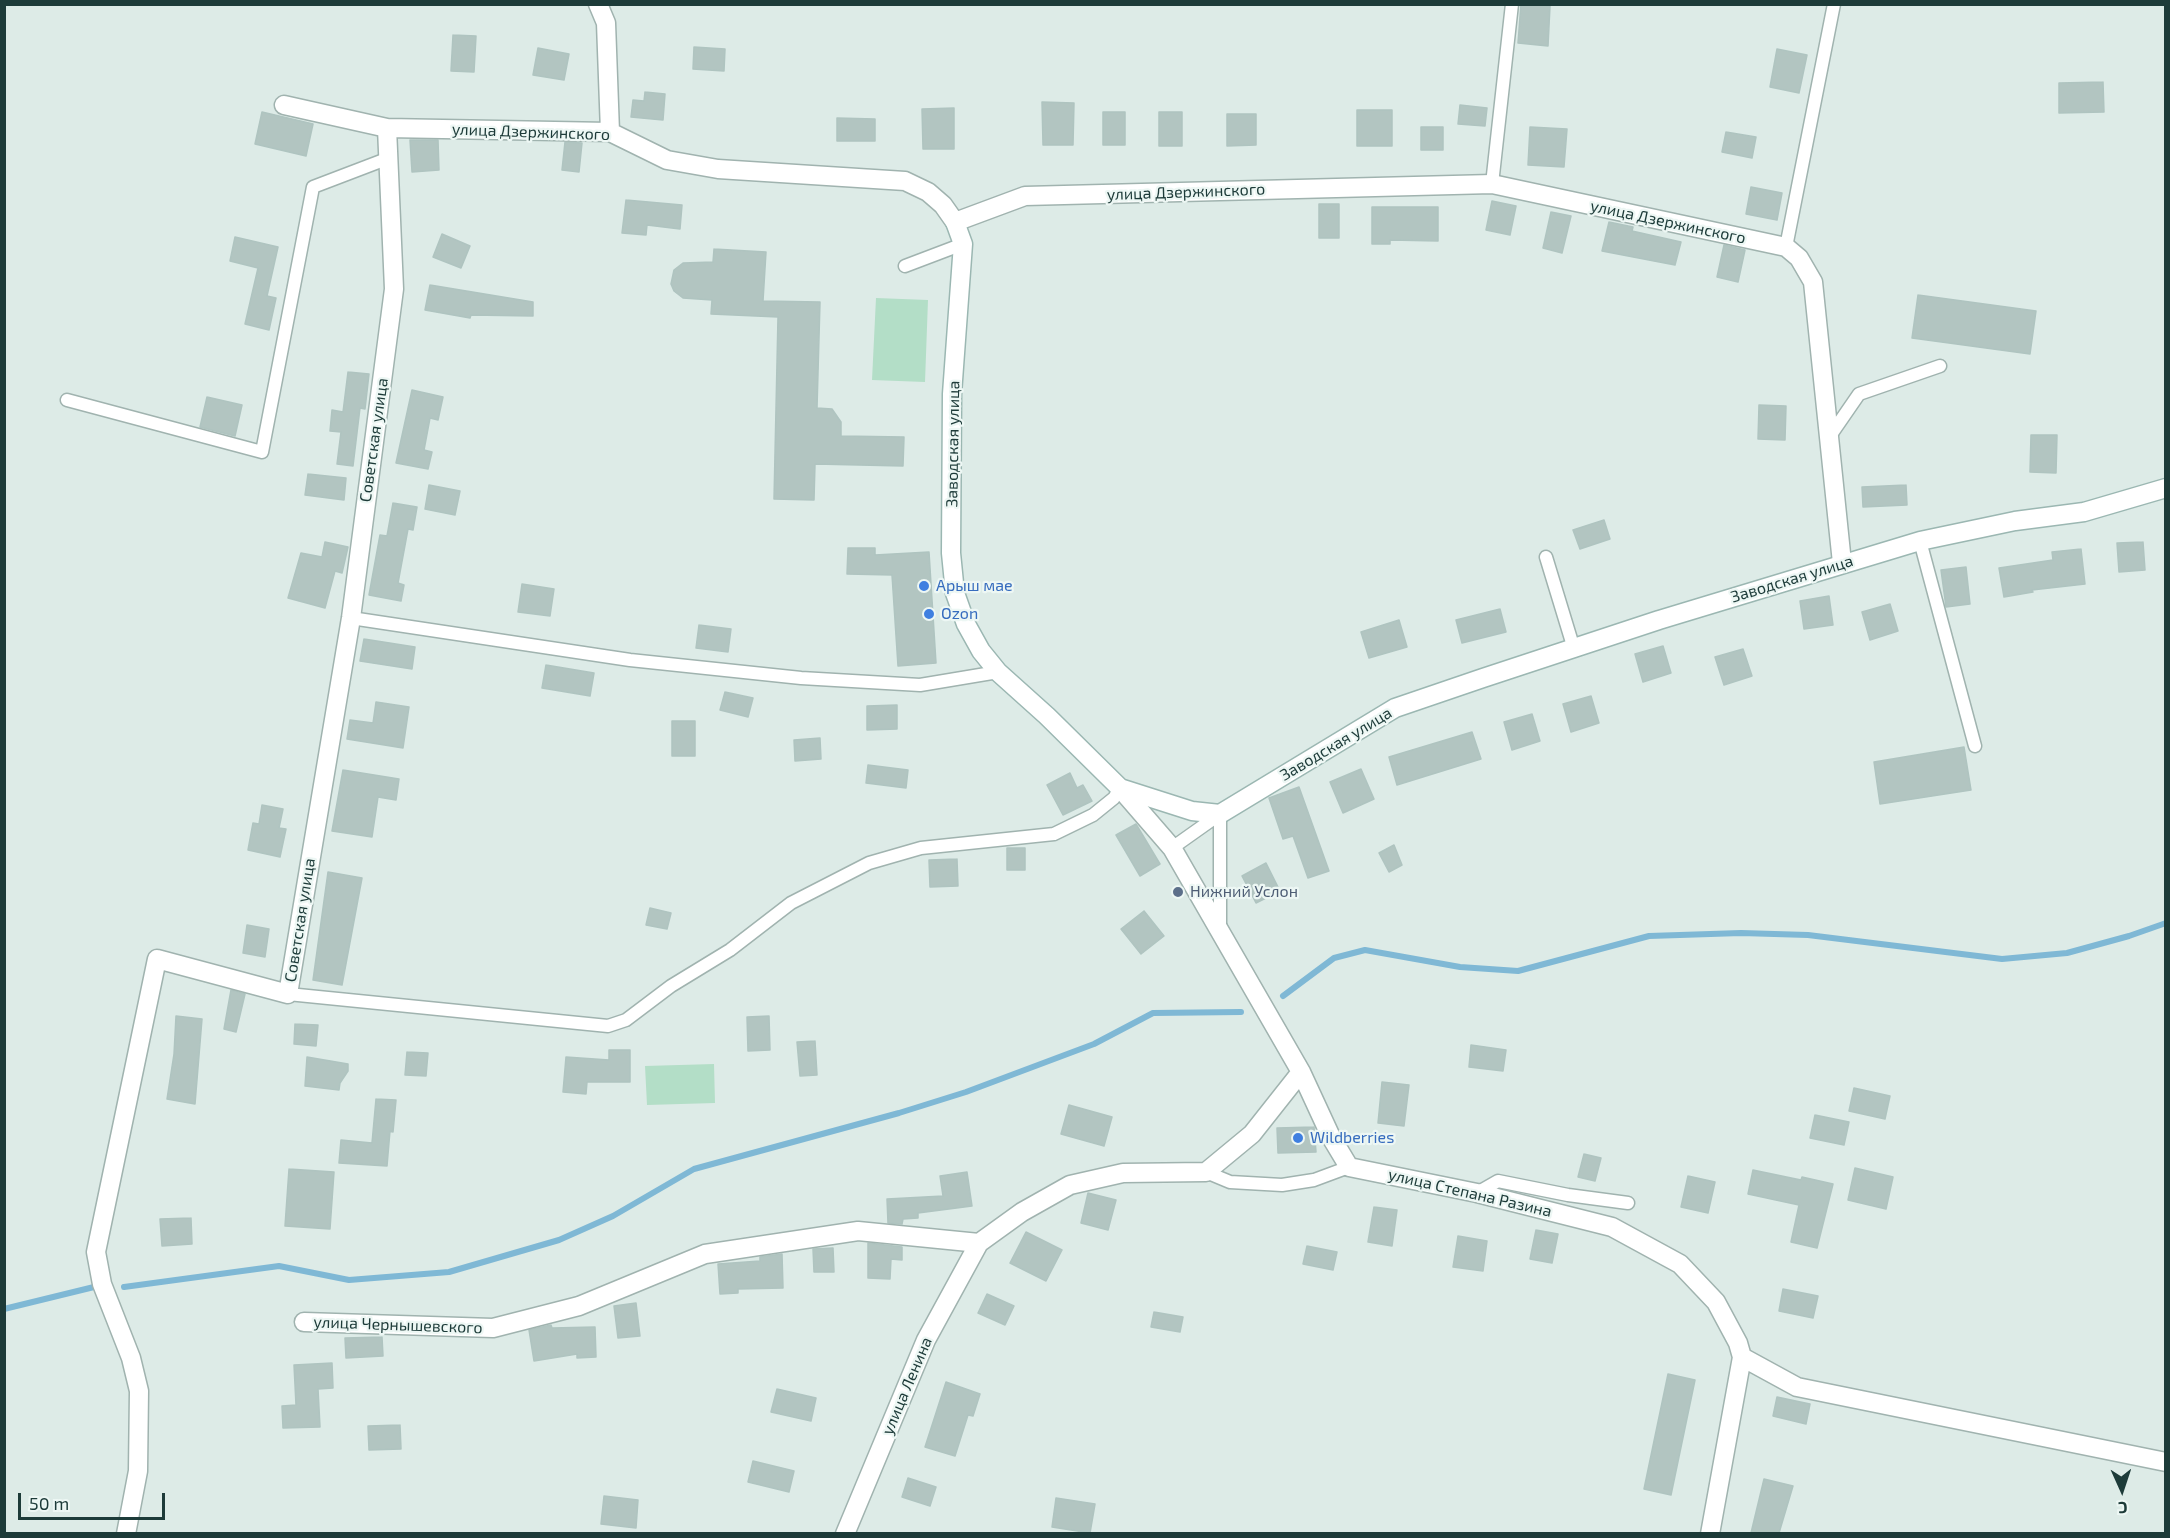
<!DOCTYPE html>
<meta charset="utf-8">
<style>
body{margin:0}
#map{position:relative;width:2170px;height:1538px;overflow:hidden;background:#ddebe7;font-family:"Exo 2",sans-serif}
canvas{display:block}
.frame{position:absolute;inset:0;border:6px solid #1d3b39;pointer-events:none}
.north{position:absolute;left:2092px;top:1460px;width:60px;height:60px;-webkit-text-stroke:4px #edf7f4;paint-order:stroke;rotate:177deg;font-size:16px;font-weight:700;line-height:24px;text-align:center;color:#1d3b39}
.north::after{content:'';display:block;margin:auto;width:21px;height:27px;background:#1d3b39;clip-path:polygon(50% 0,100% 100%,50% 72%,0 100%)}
.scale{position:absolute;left:18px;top:1493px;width:147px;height:27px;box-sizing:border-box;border:3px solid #1d3b39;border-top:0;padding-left:8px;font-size:18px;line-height:21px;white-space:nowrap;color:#1d3b39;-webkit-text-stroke:4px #edf7f4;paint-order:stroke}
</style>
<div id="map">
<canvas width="2170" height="1538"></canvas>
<div class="frame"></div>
<div class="north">С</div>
<div class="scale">50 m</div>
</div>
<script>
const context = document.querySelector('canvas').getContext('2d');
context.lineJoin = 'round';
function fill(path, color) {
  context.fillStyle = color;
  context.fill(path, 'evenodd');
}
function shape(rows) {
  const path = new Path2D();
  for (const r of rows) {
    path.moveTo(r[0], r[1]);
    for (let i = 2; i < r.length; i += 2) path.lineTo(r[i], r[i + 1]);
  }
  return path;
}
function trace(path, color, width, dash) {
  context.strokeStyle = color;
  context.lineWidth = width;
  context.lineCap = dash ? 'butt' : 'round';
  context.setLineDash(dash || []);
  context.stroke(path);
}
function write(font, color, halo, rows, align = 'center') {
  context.font = font + ' "Exo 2",sans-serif';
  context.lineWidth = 4.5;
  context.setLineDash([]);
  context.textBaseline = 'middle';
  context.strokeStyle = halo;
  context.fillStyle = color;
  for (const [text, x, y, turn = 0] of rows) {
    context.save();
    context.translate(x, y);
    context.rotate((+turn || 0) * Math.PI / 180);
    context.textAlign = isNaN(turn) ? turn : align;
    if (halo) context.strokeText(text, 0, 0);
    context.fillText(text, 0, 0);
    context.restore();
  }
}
const green = shape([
 [876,298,928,300,925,382,872,380],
 [714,1064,715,1103,647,1105,645,1066]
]);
const stream = shape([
 [1283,996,1334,958,1365,950,1460,967,1518,971,1649,936,1741,933,1808,935,2002,959,2067,953,2129,936,2166,923],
 [124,1287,279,1266,349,1280,449,1272,559,1240,613,1216,694,1169,899,1113,966,1092,1094,1044,1153,1013,1241,1012],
 [4,1309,94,1287]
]);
const building = shape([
 [1521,4,1550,6,1548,46,1518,43,1521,4],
 [453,35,476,36,474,72,451,71,453,35],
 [694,47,725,49,724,71,693,69,694,47],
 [538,48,569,54,564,80,533,75,538,48],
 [1777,49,1807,55,1799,93,1770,87,1777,49],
 [2103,82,2104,112,2059,113,2059,83,2103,82],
 [645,92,665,94,663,120,631,117,633,100,644,101,645,92],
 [1042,102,1074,103,1073,145,1043,145,1042,102],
 [1460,105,1487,108,1485,126,1458,124,1460,105],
 [954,108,954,149,923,149,922,109,954,108],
 [1357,110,1392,110,1392,146,1357,146,1357,110],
 [262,112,313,124,306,156,255,144,262,112],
 [1103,112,1125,112,1125,145,1103,145,1103,112],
 [1159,112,1182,112,1182,146,1159,146,1159,112],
 [1227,114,1256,114,1256,145,1227,146,1227,114],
 [837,118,875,119,875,141,837,141,837,118],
 [1421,127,1443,127,1443,150,1421,150,1421,127],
 [1530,127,1567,129,1564,167,1528,165,1530,127],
 [1726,132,1756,137,1752,158,1722,152,1726,132],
 [410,140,438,140,439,170,412,172,410,140],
 [565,142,582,143,579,172,562,170,565,142],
 [1751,187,1782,193,1777,220,1746,214,1751,187],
 [626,200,682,205,680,229,647,225,646,235,622,233,626,200],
 [1492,201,1516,206,1510,235,1486,230,1492,201],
 [1319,204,1339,204,1339,238,1319,238,1319,204],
 [1372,207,1438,207,1438,241,1390,240,1390,244,1372,244,1372,207],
 [1551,212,1571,216,1562,253,1543,248,1551,212],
 [1609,222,1633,227,1632,231,1681,242,1675,265,1602,251,1609,222],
 [442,234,470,246,461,268,433,257,442,234],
 [235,237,278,247,267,296,276,298,269,330,245,324,258,268,230,261,235,237],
 [1724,245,1745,250,1738,282,1717,277,1724,245],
 [714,249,766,252,763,301,820,302,817,408,832,409,841,422,841,436,904,437,903,466,815,464,814,500,774,499,778,317,711,314,712,300,683,298,674,291,671,284,674,270,683,263,713,262,714,249],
 [430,285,533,302,533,316,471,315,470,318,425,310,430,285],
 [1918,295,2036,311,2030,354,1912,338,1918,295],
 [348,372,369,374,365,409,360,408,353,466,337,464,341,432,330,431,332,410,343,412,348,372],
 [412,390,443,397,438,420,430,418,424,450,432,452,428,469,396,463,412,390],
 [207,397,242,405,235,436,200,427,207,397],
 [1759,405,1786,406,1785,440,1758,439,1759,405],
 [2031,435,2057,435,2056,473,2030,472,2031,435],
 [308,474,346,478,344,500,305,495,308,474],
 [429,485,460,491,455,515,425,509,429,485],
 [1906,485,1907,505,1863,507,1862,487,1906,485],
 [393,503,417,507,413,530,408,529,398,583,404,585,401,601,369,595,380,535,387,536,393,503],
 [1604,520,1610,539,1580,549,1573,530,1604,520],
 [325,542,348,547,342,573,335,571,325,608,288,598,301,553,322,557,325,542],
 [2143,542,2145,570,2119,572,2117,543,2143,542],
 [848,548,875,548,875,555,929,552,936,663,898,666,892,575,847,574,848,548],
 [2081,549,2085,584,2032,590,2033,592,2004,597,1999,568,2053,560,2052,552,2081,549],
 [1966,567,1970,604,1946,607,1941,570,1966,567],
 [522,584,554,589,550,616,518,612,522,584],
 [1829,596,1833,625,1804,629,1800,601,1829,596],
 [1890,604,1898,631,1870,640,1862,612,1890,604],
 [1500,609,1506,632,1462,643,1456,620,1500,609],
 [1399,620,1407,647,1369,658,1361,632,1399,620],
 [699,625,731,629,728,652,696,648,699,625],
 [364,639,415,647,412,669,360,661,364,639],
 [1663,646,1671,673,1643,682,1635,654,1663,646],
 [1743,649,1752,676,1724,685,1715,657,1743,649],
 [546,665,594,673,590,696,542,688,546,665],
 [725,692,753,698,748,717,720,710,725,692],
 [1591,696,1599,723,1571,732,1563,704,1591,696],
 [376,702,409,707,403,748,347,739,350,720,373,723,376,702],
 [897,705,897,729,867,730,867,706,897,705],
 [1532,714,1540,741,1512,750,1504,722,1532,714],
 [672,721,695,721,695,756,672,756,672,721],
 [1472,732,1481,759,1397,785,1389,757,1472,732],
 [820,738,821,759,795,761,794,740,820,738],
 [1964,747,1971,790,1880,804,1874,762,1964,747],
 [868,765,908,770,906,788,866,783,868,765],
 [1361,769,1374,799,1343,813,1330,782,1361,769],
 [343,770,399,779,396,800,378,797,372,837,332,831,343,770],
 [1070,773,1077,788,1083,785,1092,801,1063,815,1047,785,1070,773],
 [1299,787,1329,871,1308,878,1293,836,1283,839,1269,798,1299,787],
 [262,805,283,809,279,828,286,829,280,857,248,850,253,823,259,824,262,805],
 [1136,824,1160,864,1140,876,1116,835,1136,824],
 [1394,845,1402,865,1389,872,1379,853,1394,845],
 [1007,848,1025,848,1025,870,1007,870,1007,848],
 [957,859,958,886,930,887,929,860,957,859],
 [1266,863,1280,891,1256,903,1242,876,1266,863],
 [328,872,362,878,342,985,313,980,328,872],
 [650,908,671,913,667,929,646,925,650,908],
 [1144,911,1164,936,1141,954,1121,929,1144,911],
 [247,925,269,929,265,957,243,953,247,925],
 [231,990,245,994,236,1032,224,1029,231,990],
 [176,1016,202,1019,195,1104,167,1099,174,1054,176,1016],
 [769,1016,770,1050,748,1051,747,1017,769,1016],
 [295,1024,318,1025,316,1046,294,1044,295,1024],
 [815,1041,817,1075,800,1076,797,1042,815,1041],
 [1471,1045,1506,1050,1503,1071,1469,1067,1471,1045],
 [609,1050,630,1050,630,1082,587,1082,586,1094,563,1092,566,1057,609,1060,609,1050],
 [407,1052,428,1053,426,1076,405,1075,407,1052],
 [307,1057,348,1064,348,1071,340,1083,339,1090,305,1086,307,1057],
 [1382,1082,1409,1085,1404,1126,1378,1123,1382,1082],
 [1854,1088,1890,1096,1885,1119,1849,1111,1854,1088],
 [376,1099,396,1100,393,1132,390,1131,387,1166,339,1163,341,1140,372,1143,376,1099],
 [1069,1105,1112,1117,1104,1146,1061,1134,1069,1105],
 [1815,1115,1849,1122,1844,1145,1810,1138,1815,1115],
 [1314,1127,1316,1152,1278,1153,1277,1128,1314,1127],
 [1584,1154,1601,1158,1595,1181,1578,1177,1584,1154],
 [1855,1168,1893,1177,1886,1209,1848,1200,1855,1168],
 [289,1169,334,1172,330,1229,285,1226,289,1169],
 [1753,1170,1801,1180,1802,1177,1833,1184,1817,1248,1791,1242,1799,1205,1748,1194,1753,1170],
 [967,1172,972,1206,918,1213,918,1218,903,1219,902,1224,888,1223,887,1199,943,1196,940,1176,967,1172],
 [1688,1176,1715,1182,1708,1213,1681,1207,1688,1176],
 [1088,1193,1116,1200,1108,1230,1081,1223,1088,1193],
 [1374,1207,1397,1210,1392,1246,1368,1242,1374,1207],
 [191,1218,192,1244,162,1246,160,1219,191,1218],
 [1536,1230,1558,1234,1552,1263,1530,1259,1536,1230],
 [1026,1232,1062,1250,1046,1281,1010,1263,1026,1232],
 [1458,1236,1487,1241,1483,1271,1453,1267,1458,1236],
 [868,1243,902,1247,902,1260,891,1259,890,1279,868,1278,868,1243],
 [1307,1246,1337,1252,1333,1270,1303,1264,1307,1246],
 [833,1248,834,1272,814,1272,813,1249,833,1248],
 [782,1254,783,1288,738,1289,738,1293,720,1294,718,1264,760,1261,760,1257,782,1254],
 [1783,1289,1818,1296,1813,1318,1779,1311,1783,1289],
 [987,1294,1014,1306,1005,1325,978,1313,987,1294],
 [636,1303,640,1336,618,1338,614,1306,636,1303],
 [1154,1312,1183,1317,1180,1332,1151,1327,1154,1312],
 [551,1325,552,1328,595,1327,596,1357,577,1358,577,1354,534,1361,529,1330,551,1325],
 [382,1337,383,1356,346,1358,345,1338,382,1337],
 [332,1363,333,1388,318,1389,320,1427,283,1428,282,1406,296,1405,294,1365,332,1363],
 [1668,1374,1695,1380,1671,1495,1644,1489,1668,1374],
 [946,1382,980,1394,973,1416,968,1415,955,1456,925,1447,946,1382],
 [777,1389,816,1398,811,1421,771,1412,777,1389],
 [1777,1397,1810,1404,1806,1424,1773,1416,1777,1397],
 [400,1425,401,1449,369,1450,368,1426,400,1425],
 [753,1461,794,1471,789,1492,748,1482,753,1461],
 [908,1478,936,1487,930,1506,902,1497,908,1478],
 [1764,1479,1793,1486,1779,1533,1751,1533,1764,1479],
 [604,1496,638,1500,636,1528,601,1524,604,1496],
 [1056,1498,1095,1504,1090,1533,1052,1527,1056,1498]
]);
const lane = shape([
 [1492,184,1512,4],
 [1786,247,1834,4],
 [905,266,963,244],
 [67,400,262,452,313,187,389,158],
 [1830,436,1859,394,1940,366],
 [1920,541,1975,746],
 [1546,557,1574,649],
 [351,618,630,660,801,678,920,685,998,672],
 [1172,848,1220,814,1220,928],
 [288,994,608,1026,626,1020,671,986,730,950,791,903,869,863,921,848,1054,834,1093,815,1114,798,1120,788],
 [1206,1172,1230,1182,1282,1185,1314,1180,1349,1167],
 [1477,1193,1498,1181,1568,1195,1628,1203]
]);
const street = shape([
 [598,4,606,23,610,132],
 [284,105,387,128,610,132,667,160,718,169,905,181,928,192,943,205,955,222,1025,196,1492,184,1786,247,1799,258,1813,282,1842,563],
 [1120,788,1172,848,1301,1072,1331,1137,1349,1167,1477,1193,1612,1227,1680,1264,1716,1302,1738,1343,1742,1357,1710,1534],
 [304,1322,493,1328,579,1306,705,1254,858,1231,979,1243],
 [1742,1357,1797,1387,2166,1462],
 [126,1534,138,1471,139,1391,131,1358,102,1284,96,1252,157,959,288,994,351,618,394,289,387,128],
 [845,1534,926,1340,979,1243,1022,1212,1070,1185,1123,1173,1206,1172,1252,1134,1301,1072]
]);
const secondary = shape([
 [955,222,963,244,952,394,951,553,955,593,966,624,981,651,998,672,1047,716,1120,788,1192,811,1220,814,1395,708,1483,678,1659,620,1920,541,2015,521,2084,512,2166,488]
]);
const markers = [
 [924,586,6,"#3f7fe0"],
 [929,614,6,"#3f7fe0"],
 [1178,892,6,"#5c6f8a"],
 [1298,1138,6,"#3f7fe0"]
];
const streetNames = [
 ["улица Дзержинского",531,132,2],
 ["улица Дзержинского",1186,192,-2],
 ["улица Дзержинского",1668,222,12],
 ["Советская улица",374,440,-82],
 ["Заводская улица",953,444,-89],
 ["Заводская улица",1792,579,-17],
 ["Заводская улица",1336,744,-31],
 ["Советская улица",300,920,-81],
 ["улица Степана Разина",1470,1193,13],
 ["улица Чернышевского",398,1325,2],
 ["улица Ленина",907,1386,-67]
];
const shopNames = [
 ["Арыш мае",936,586],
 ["Ozon",941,614],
 ["Wildberries",1310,1138]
];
const serviceNames = [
 ["Нижний Услон",1190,892]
];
fill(green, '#b3dec7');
trace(stream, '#7fb8d5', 6);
fill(building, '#b2c5c1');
trace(building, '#afc4c0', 1.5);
trace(lane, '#a0b3af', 15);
trace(street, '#a0b3af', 21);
trace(secondary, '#9bb7b2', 21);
trace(lane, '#fff', 12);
trace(street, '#fff', 18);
trace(secondary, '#fff', 18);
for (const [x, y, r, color] of markers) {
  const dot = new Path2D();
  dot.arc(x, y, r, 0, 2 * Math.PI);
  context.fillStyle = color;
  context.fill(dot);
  trace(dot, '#edf7f4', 2);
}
write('16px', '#1d3b39', '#edf7f4', streetNames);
write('16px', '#366cbe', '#edf7f4', shopNames, 'left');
write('16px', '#4e5e75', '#edf7f4', serviceNames, 'left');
</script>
